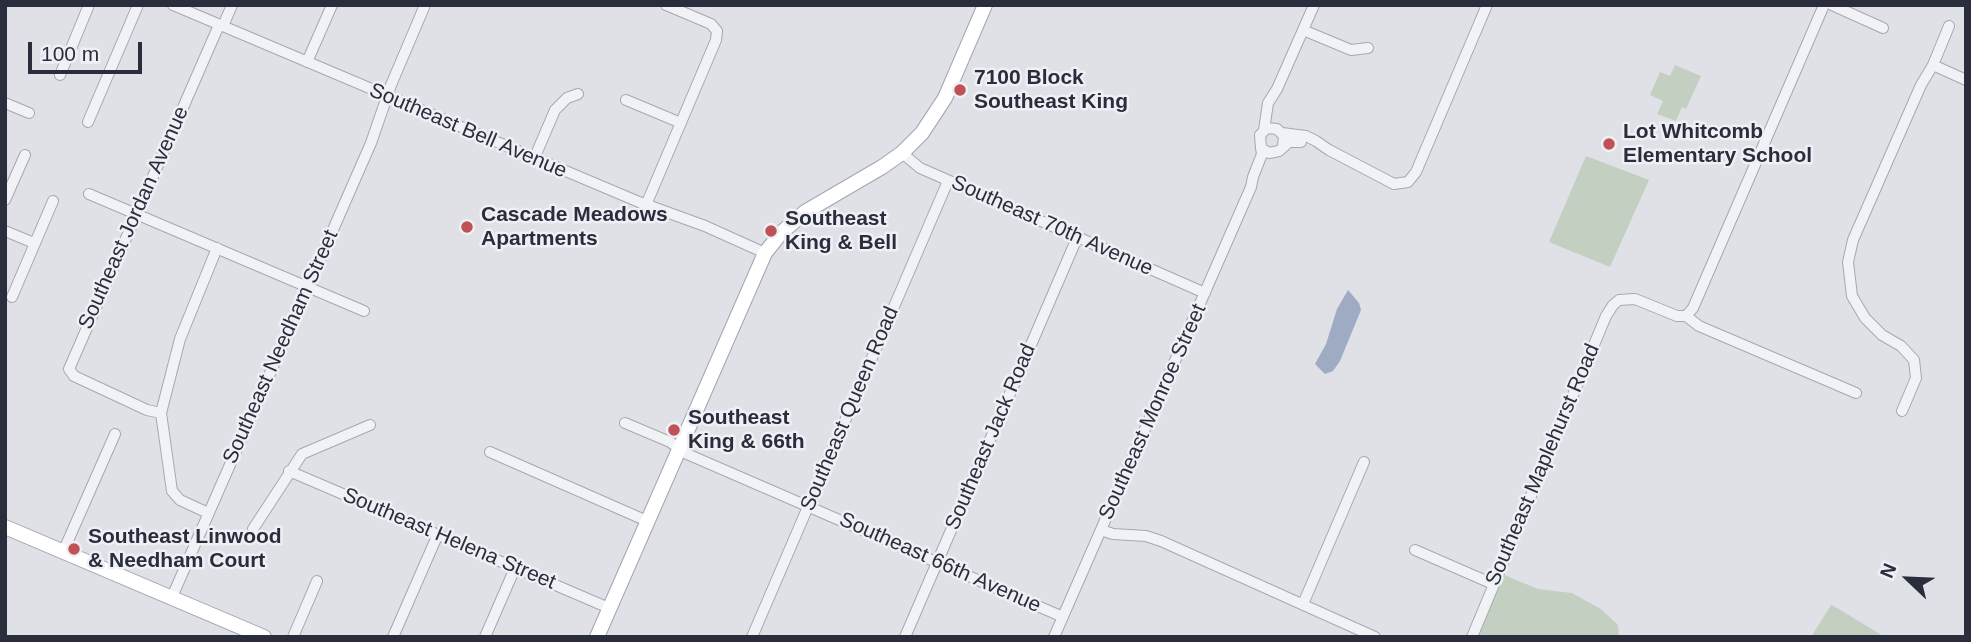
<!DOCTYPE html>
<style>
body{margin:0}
#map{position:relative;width:1971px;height:642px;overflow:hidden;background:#dfe1e7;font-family:Helvetica,sans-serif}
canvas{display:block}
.frame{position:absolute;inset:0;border:7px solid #2a2e3c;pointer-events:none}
.north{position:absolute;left:1873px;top:544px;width:70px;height:70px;-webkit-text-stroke:5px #eef0f5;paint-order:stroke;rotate:293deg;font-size:19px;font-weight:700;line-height:28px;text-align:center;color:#2a2e3c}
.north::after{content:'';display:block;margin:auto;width:24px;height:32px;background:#2a2e3c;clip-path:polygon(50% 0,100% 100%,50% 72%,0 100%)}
.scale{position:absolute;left:28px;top:42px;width:114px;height:32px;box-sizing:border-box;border:4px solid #2a2e3c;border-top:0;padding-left:9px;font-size:21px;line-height:24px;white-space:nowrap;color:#2a2e3c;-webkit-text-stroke:5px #eef0f5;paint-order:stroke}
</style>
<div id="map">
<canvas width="1971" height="642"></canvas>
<div class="frame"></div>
<div class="north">N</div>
<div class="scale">100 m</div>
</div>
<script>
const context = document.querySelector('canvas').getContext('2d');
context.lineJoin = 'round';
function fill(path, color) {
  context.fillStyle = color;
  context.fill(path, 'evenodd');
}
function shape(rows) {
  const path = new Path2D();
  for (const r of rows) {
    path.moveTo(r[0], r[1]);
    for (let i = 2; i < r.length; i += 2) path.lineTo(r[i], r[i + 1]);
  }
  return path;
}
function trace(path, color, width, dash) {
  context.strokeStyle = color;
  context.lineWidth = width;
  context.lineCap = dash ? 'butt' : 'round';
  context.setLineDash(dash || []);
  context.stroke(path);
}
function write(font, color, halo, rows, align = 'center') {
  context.font = font + ' Helvetica,sans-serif';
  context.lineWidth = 5;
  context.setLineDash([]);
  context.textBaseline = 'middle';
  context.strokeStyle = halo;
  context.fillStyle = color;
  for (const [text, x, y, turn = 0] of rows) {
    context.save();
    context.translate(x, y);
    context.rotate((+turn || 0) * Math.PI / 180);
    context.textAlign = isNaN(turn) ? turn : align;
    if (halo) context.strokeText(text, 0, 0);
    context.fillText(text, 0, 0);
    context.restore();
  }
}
const green = shape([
 [1675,65,1701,76,1686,109,1682,107,1676,121,1657,114,1663,101,1650,95,1660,72,1670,76],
 [1586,156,1649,180,1610,267,1549,242],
 [1502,574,1538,589,1572,593,1601,609,1618,625,1619,637,1476,637],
 [1831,605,1832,605,1885,637,1811,637]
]);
const water = shape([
 [1348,290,1359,303,1361,310,1340,361,1333,371,1325,374,1315,364,1326,344,1337,309]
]);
const minor = shape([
 [173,5,639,202,705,226,765,253],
 [1832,5,1883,28],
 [223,26,232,5],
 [1303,30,1351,50,1368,48],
 [307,62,332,5],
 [1933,65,1966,80],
 [60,75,89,5],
 [626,100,681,123],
 [5,103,29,113],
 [88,122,138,5],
 [1264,130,1268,103,1277,89,1314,5],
 [1282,133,1306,136,1316,141,1329,150,1394,184,1408,182,1416,172,1487,5],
 [1283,146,1284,136,1277,129,1267,128,1260,135,1261,148,1269,153,1279,151,1289,142,1301,142],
 [902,153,920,168,1205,293],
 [534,159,555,110,567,98,578,94],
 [89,194,364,311],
 [5,200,25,155],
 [646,205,716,40,717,31,711,24,666,5],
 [5,231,34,243],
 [12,297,53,201],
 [1686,316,1693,308,1824,5],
 [1902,411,1916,378,1914,360,1901,346,1882,335,1865,318,1852,296,1848,262,1853,240,1921,85,1933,65,1949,26],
 [161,413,147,410,74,376,69,369,219,25],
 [625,423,670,442,687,454,1063,617],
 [490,452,647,521],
 [289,471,609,608],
 [208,513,180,500,172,491,161,413,180,339,217,248],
 [253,529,302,454,370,425],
 [1101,530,1113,534,1146,536,1161,541,1375,637],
 [1415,550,1493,584],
 [63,552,115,434],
 [172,597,371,143,391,85,425,5],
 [1303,604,1364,462],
 [293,637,317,581],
 [393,637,438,534],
 [485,637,515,568],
 [752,637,948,181],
 [905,637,1077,238],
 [1054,637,1251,187,1253,177,1262,154,1261,148],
 [1472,637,1606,316,1613,305,1619,300,1635,299,1677,316,1686,316,1699,326,1856,393]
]);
const major = shape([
 [5,527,264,637],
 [597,637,765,253,781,233,805,212,882,167,902,153,922,133,945,98,985,5]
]);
const markers = [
 [960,90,7,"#be5254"],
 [1609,144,7,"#be5254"],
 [467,227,7,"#be5254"],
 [771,231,7,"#be5254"],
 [674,430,7,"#be5254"],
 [74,549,7,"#be5254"]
];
const poiNames = [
 ["7100 Block",974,78],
 ["Southeast King",974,102],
 ["Lot Whitcomb",1623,132],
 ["Elementary School",1623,156],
 ["Cascade Meadows",481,215],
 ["Apartments",481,239],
 ["Southeast",785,219],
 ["King & Bell",785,243],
 ["Southeast",688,418],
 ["King & 66th",688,442],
 ["Southeast Linwood",88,537],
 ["& Needham Court",88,561]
];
const streetNames = [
 ["Southeast Bell Avenue",468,131,23],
 ["Southeast Jordan Avenue",134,218,-66],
 ["Southeast 70th Avenue",1052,226,24],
 ["Southeast Needham Street",281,347,-66],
 ["Southeast Queen Road",850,409,-67],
 ["Southeast Monroe Street",1153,412,-66],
 ["Southeast Jack Road",991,437,-67],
 ["Southeast Maplehurst Road",1543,465,-67],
 ["Southeast Helena Street",449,539,23],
 ["Southeast 66th Avenue",940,563,24]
];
fill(green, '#c3d0c1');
fill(water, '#9eabc3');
trace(minor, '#a5a8b0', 12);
trace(major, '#a0a5b1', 16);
trace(minor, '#f1f2f6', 10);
trace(major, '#fff', 14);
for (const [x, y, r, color] of markers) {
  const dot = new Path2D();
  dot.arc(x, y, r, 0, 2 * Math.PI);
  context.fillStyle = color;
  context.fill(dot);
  trace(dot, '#eef0f5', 2.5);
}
write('bold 21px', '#2a2e3c', '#eef0f5', poiNames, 'left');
write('21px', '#2a2e3c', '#eef0f5', streetNames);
</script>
